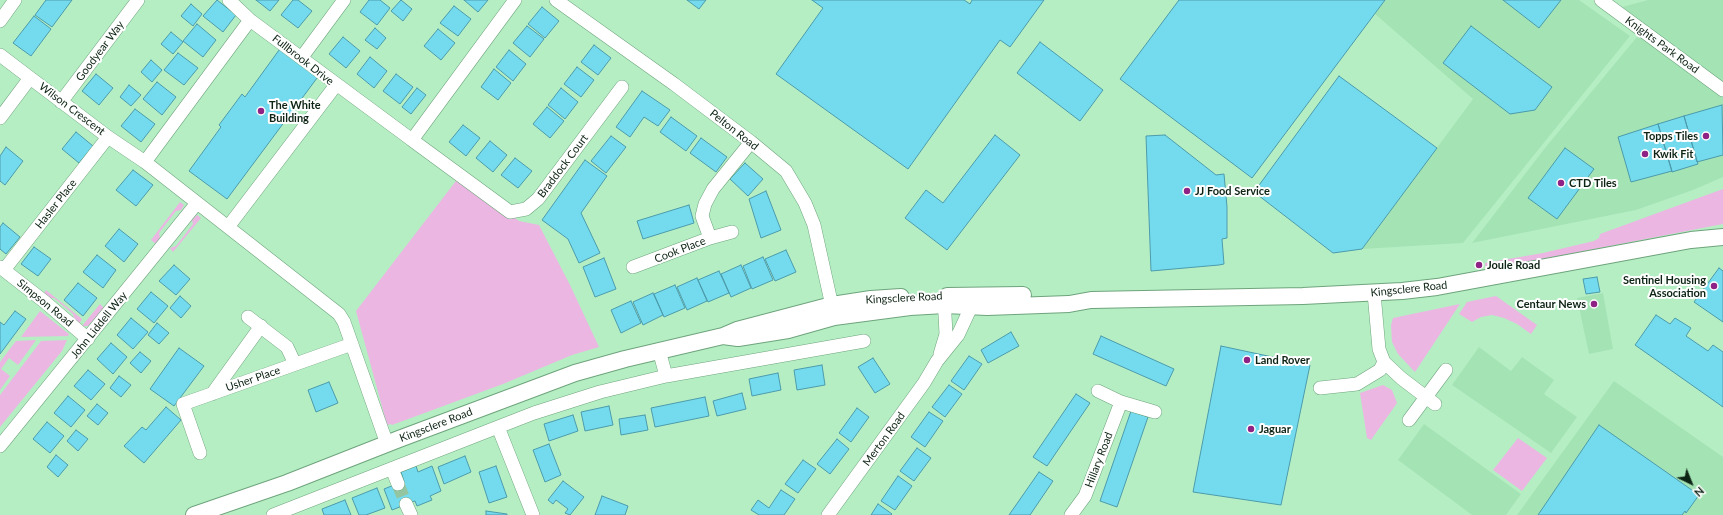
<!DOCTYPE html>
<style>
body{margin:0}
#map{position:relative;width:1723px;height:515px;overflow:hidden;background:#b6eec4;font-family:Lato,sans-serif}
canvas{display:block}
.north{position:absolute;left:1671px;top:463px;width:40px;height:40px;-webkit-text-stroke:3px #fff;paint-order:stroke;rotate:137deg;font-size:11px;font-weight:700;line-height:16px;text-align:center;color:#0d2314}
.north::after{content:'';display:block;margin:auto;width:14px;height:18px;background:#0d2314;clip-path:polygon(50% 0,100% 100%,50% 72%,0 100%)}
</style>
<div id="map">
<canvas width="1723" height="515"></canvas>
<div class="north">N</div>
</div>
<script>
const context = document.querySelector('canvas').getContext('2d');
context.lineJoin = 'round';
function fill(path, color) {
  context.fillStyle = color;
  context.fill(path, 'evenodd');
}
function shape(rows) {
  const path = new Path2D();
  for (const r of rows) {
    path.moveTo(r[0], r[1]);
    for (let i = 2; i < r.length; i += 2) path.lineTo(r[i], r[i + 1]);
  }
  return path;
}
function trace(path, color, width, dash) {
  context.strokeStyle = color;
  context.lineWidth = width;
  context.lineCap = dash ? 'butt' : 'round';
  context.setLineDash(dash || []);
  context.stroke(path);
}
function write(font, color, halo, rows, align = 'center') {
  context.font = font + ' Lato,sans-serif';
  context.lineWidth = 4;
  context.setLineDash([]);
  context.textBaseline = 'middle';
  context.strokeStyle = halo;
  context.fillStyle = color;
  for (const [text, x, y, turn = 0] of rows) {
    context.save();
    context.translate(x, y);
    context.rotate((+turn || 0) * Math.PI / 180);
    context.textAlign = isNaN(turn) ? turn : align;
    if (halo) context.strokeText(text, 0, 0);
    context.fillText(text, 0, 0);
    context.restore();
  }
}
const built = shape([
 [1385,0,1579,0,1630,36,1463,243,1362,249,1473,99,1375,14],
 [1648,0,1723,0,1723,177,1693,190,1636,210,1472,243,1545,148,1646,26,1622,7],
 [1603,293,1613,349,1589,354,1577,298],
 [1479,347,1511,371,1522,357,1554,380,1544,394,1577,417,1551,453,1452,385],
 [1614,381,1723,457,1723,515,1517,515],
 [1424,424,1521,494,1506,515,1472,515,1398,460]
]);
const green = shape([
 [459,177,519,221,539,225,570,285,599,347,572,355,503,384,392,425,391,424,387,425,356,311],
 [1723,189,1723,224,1486,270,1485,263,1543,253,1594,241,1599,238,1600,234],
 [180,202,184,205,181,210,176,211,159,233,160,238,156,244,151,240],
 [197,215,201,218,173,252,170,248,176,246,193,224,192,220],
 [46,290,82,319,79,324,75,321,73,314,54,298,48,298,43,295],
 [1496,296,1537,325,1531,334,1517,324,1504,318,1492,315,1481,317,1472,322,1459,314,1467,302],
 [100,304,104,308,88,326,82,326],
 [1460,304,1415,372,1413,370,1398,354,1392,342,1391,325,1393,318],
 [40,311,69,334,68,336,21,337],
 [36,340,18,365,9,358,1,369,10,376,0,390,0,362,16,341],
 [67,340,62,351,0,427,0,395,41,341],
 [1383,385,1392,390,1397,403,1371,440,1367,438,1360,393],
 [1518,438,1547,458,1522,491,1493,470]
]);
const building = shape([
 [46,0,72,0,52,27,35,15,46,0],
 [217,0,236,15,223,32,203,16,217,0],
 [256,0,279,0,270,11,256,0],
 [293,0,298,0,312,11,298,28,281,15,293,0],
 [369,0,380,0,390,8,377,25,360,12,369,0],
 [401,0,412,9,403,21,391,11,401,0],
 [464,0,488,0,478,12,464,0],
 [687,0,706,0,699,9,687,0],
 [812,0,964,0,970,4,972,0,1044,0,1010,47,1000,40,908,169,776,74,823,8,812,0],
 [1179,0,1385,0,1252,178,1120,79,1179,0],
 [1503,0,1561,0,1539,28,1503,0],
 [191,4,202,14,193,26,181,16,191,4],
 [454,6,471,19,458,36,440,23,454,6],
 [542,7,559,21,545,38,528,24,542,7],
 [34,16,51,29,31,56,13,43,34,16],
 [197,24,216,40,203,57,183,41,197,24],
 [527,26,544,39,530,57,513,43,527,26],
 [1471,26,1552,87,1535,110,1510,114,1443,63,1471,26],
 [375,28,386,38,377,49,365,40,375,28],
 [438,29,455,43,441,60,424,46,438,29],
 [171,32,183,42,173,54,161,44,171,32],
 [343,37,360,51,346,68,329,54,343,37],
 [1040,42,1103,90,1080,121,1017,73,1040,42],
 [594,45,611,58,598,75,581,62,594,45],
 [282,46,320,74,227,199,189,171,221,127,219,125,242,94,245,97,282,46],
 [509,50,526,64,513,81,496,67,509,50],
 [178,53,198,68,184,85,164,70,178,53],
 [370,57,387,71,374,88,357,74,370,57],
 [151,60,162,70,152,82,141,72,151,60],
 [577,67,594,80,581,97,564,84,577,67],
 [494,69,511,83,498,100,481,87,494,69],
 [96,74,113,88,99,105,82,91,96,74],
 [396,74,413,87,400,104,383,91,396,74],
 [1339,76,1437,148,1362,249,1333,253,1254,192,1339,76],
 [157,82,176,97,162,115,143,99,157,82],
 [129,85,141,95,131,106,120,97,129,85],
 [417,88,426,95,411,114,402,107,417,88],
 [561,88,578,102,565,119,548,105,561,88],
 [642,91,670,110,658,126,644,117,630,137,616,127,642,91],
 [1722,105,1723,155,1697,162,1684,116,1722,105],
 [547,107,564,121,550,138,533,124,547,107],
 [135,109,155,124,141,142,121,126,135,109],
 [1684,116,1698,164,1672,172,1658,124,1684,116],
 [671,117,697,136,686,151,660,132,671,117],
 [1658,124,1672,171,1631,182,1618,137,1658,124],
 [463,125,480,138,466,156,449,142,463,125],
 [76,132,93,146,79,163,62,149,76,132],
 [995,135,1020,155,947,250,905,218,926,190,943,203,995,135],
 [1165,135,1216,175,1224,174,1227,207,1227,238,1222,239,1224,264,1219,265,1151,271,1146,136,1165,135],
 [611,136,626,147,606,173,591,161,611,136],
 [701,138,727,157,716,172,690,153,701,138],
 [490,141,507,155,493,172,476,158,490,141],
 [6,147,23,161,5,185,0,181,0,156,6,147],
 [1565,148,1594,169,1557,219,1528,198,1565,148],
 [515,158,532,171,518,188,501,175,515,158],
 [585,160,607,176,581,213,600,253,579,263,568,239,542,220,585,160],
 [745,163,763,179,748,196,730,179,745,163],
 [133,170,153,185,136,206,116,190,133,170],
 [766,191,781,230,761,238,749,199,766,191],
 [689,205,694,223,643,239,637,221,689,205],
 [3,223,20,237,6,254,0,249,0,227,3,223],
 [119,229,138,244,124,262,105,246,119,229],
 [34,247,51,259,38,276,21,264,34,247],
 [786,250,796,272,775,281,765,259,786,250],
 [97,255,116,270,103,288,83,272,97,255],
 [763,257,773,280,752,289,743,266,763,257],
 [604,258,616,289,595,297,583,267,604,258],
 [174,265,190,279,176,295,159,281,174,265],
 [741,265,751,288,731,297,721,274,741,265],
 [1719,268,1723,271,1723,322,1694,302,1719,268],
 [719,271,729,293,708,302,698,280,719,271],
 [1597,277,1600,292,1586,294,1583,279,1597,277],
 [697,278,707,301,687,310,677,287,697,278],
 [78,283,97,298,83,316,64,300,78,283],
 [675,285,685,308,664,317,654,294,675,285],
 [151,292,168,306,154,323,137,309,151,292],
 [653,293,663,315,643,325,633,302,653,293],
 [180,296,191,306,181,318,170,308,180,296],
 [631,301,641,323,621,333,611,310,631,301],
 [15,311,26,319,0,354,0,322,4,325,15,311],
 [1656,315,1670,324,1675,318,1691,328,1686,336,1708,351,1713,345,1723,352,1723,407,1635,345,1656,315],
 [131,318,148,332,133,349,117,335,131,318],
 [157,323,169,333,159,344,148,335,157,323],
 [1011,332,1019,346,988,363,981,350,1011,332],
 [1101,336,1174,369,1166,386,1093,354,1101,336],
 [111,343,127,357,113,374,97,359,111,343],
 [1221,346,1310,365,1281,505,1193,492,1221,346],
 [179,348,204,366,174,406,150,389,179,348],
 [140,352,151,361,141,373,130,363,140,352],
 [969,356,982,364,964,390,951,381,969,356],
 [873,358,890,384,875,393,858,367,873,358],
 [822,365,825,385,797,390,794,370,822,365],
 [88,370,105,384,91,400,74,386,88,370],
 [778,373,781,390,752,396,749,379,778,373],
 [119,376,131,385,121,397,110,388,119,376],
 [329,382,338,403,316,412,308,390,329,382],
 [949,385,962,394,945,417,932,407,949,385],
 [742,393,746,409,717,416,713,401,742,393],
 [1076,394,1090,403,1047,466,1033,457,1076,394],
 [68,396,85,410,71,427,54,413,68,396],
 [705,397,709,416,655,427,651,408,705,397],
 [97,404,108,413,98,425,87,416,97,404],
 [609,406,613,425,585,431,581,412,609,406],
 [166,407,181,420,144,463,124,446,142,427,146,430,166,407],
 [857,408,869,417,851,442,839,433,857,408],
 [1131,411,1148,417,1117,507,1100,501,1131,411],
 [929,412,943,421,925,447,911,437,929,412],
 [573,415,578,431,549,441,544,424,573,415],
 [645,415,648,430,621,435,619,419,645,415],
 [47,422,64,436,50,453,33,439,47,422],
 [1599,425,1699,495,1686,513,1685,511,1682,515,1538,515,1599,425],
 [76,430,88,439,78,451,67,441,76,430],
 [837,439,849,449,830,474,817,464,837,439],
 [549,444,561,475,545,482,533,450,549,444],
 [917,448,931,458,914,481,900,471,917,448],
 [56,455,68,465,58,477,47,467,56,455],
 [465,456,471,472,444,484,438,467,465,456],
 [803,460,816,469,798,493,785,484,803,460],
 [416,466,418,472,432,466,441,491,430,496,432,500,417,506,415,501,392,510,384,489,404,481,401,472,416,466],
 [496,466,507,497,489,503,479,472,496,466],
 [1039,472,1053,481,1030,515,1009,515,1039,472],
 [898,476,912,486,895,510,881,501,898,476],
 [563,481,584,497,570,515,565,513,568,509,556,500,553,504,548,500,563,481],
 [377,488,385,508,366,515,359,515,352,498,377,488],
 [781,490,795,499,784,515,759,515,751,510,758,500,769,508,781,490],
 [602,496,628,506,625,515,595,515,602,496],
 [345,500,351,515,324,515,322,509,345,500],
 [878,504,892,514,891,515,871,515,878,504],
 [486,511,507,514,507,515,486,515,486,511]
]);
const minorTunnel = shape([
 [398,484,406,504]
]);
const minor = shape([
 [229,0,250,20,412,140,515,0],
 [556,0,674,84,751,142,786,171,805,203,814,225,834,315],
 [1601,0,1723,90],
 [0,21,15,0],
 [0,55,108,137,145,162,228,227,336,85],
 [302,57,344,0],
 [61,102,138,0],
 [0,118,30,78],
 [412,140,510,212,526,209,538,199,622,87],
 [145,162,250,20],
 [228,227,339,314,344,322,387,444],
 [710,238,732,232],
 [0,267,45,302,88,339],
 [633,267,710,238,702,216,705,204,713,189,751,142],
 [4,270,108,137],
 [1374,293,1379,349,1384,362,1401,378,1435,404],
 [248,317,287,347,295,364],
 [659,350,666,376],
 [940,354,946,334,944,297],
 [1320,388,1357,384,1380,370,1384,362],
 [1098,391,1121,402,1155,412],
 [212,394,261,326],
 [1409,420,1446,370],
 [498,427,533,515],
 [0,446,197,203],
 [200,453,183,404,352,344],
 [392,469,398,484],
 [406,504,411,515],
 [273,515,498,427,534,413,600,392,666,376,864,341],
 [828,515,924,383,937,361,958,335,971,307,972,297],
 [1071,515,1085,496,1121,402]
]);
const tertiary = shape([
 [947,296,1023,295],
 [723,336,738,338,788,330,834,317,910,307,945,305,987,307,1069,304,1091,300,1303,296,1402,291,1437,287,1691,240,1723,237],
 [194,515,287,483,399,439,575,373,625,359,723,336,737,330,832,305,871,299,901,297]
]);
const markers = [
 [261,111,4,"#8f2285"],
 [1706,136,4,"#8f2285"],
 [1645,154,4,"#8f2285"],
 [1561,183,4,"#8f2285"],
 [1187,191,4,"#8f2285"],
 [1479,265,4,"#8f2285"],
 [1714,286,4,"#8f2285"],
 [1594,304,4,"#8f2285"],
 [1247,360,4,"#8f2285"],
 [1251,429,4,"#8f2285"]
];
const streetNames = [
 ["Knights Park Road",1662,45,36],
 ["Goodyear Way",100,51,-53],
 ["Fullbrook Drive",303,60,38],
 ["Wilson Crescent",72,109,37],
 ["Pelton Road",734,130,38],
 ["Braddock Court",563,166,-53],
 ["Hasler Place",56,204,-52],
 ["Cook Place",680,250,-21],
 ["Kingsclere Road",1409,289,-6],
 ["Kingsclere Road",904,298,-3],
 ["Simpson Road",45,303,39],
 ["John Liddell Way",99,325,-51],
 ["Usher Place",253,379,-19],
 ["Kingsclere Road",436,425,-21],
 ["Merton Road",884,439,-54],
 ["Hillary Road",1099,460,-69]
];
const poiNames = [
 ["The White",269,105],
 ["Building",269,118],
 ["Topps Tiles",1698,136,"right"],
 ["Kwik Fit",1653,154],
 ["CTD Tiles",1569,183],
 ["JJ Food Service",1195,191],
 ["Joule Road",1487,265],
 ["Sentinel Housing",1706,280,"right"],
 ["Association",1706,293,"right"],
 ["Centaur News",1586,304,"right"],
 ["Land Rover",1255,360],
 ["Jaguar",1259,429]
];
fill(built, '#a4e3b4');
fill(green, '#ebb6e2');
fill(building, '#74dbef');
trace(building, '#4b9bab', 1);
trace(minorTunnel, '#94c5a1', 13, [13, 6]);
trace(minor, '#6ea47c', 14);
trace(tertiary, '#6ea47c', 18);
trace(minor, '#fff', 13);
trace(tertiary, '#fff', 16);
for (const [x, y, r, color] of markers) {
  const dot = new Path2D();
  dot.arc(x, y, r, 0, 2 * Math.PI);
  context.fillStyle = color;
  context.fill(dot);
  trace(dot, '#fff', 1.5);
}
write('11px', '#0d2314', '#fff', streetNames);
write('bold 11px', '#0d2314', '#fff', poiNames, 'left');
</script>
